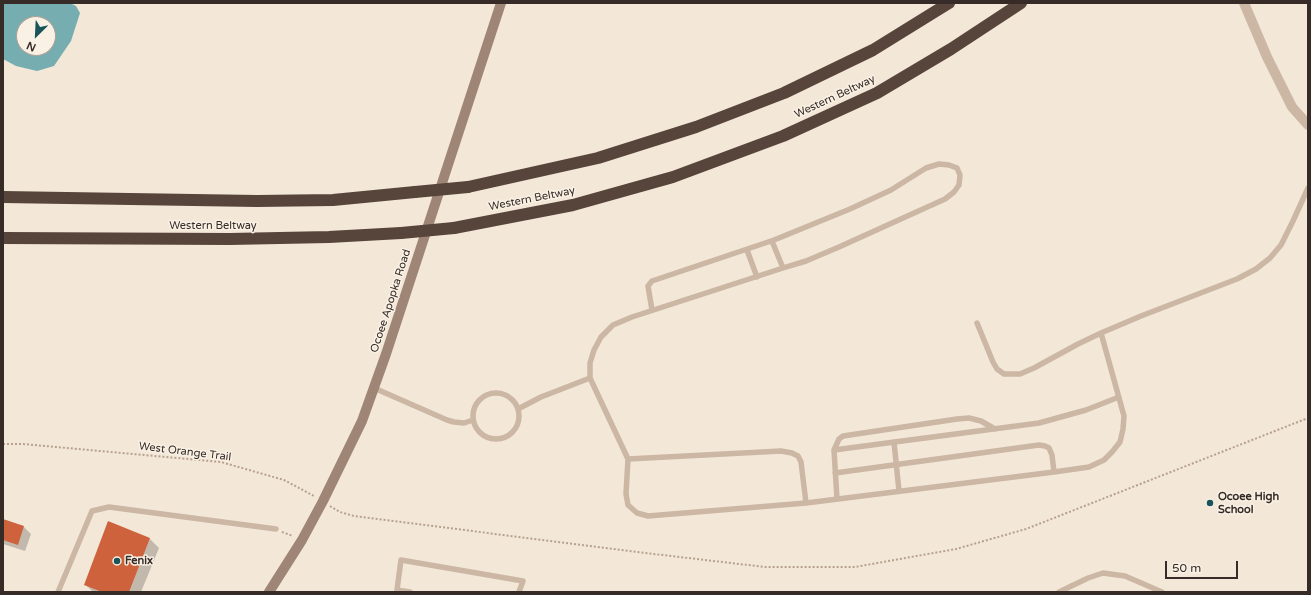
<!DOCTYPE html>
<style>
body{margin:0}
#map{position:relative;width:1311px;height:595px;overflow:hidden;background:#f3e7d8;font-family:"Varela Round",sans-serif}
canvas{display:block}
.frame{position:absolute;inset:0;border:4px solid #362b26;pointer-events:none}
.north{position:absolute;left:16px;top:16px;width:40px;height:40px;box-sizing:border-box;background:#faf1e5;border:1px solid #aca299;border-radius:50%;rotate:204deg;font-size:11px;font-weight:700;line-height:16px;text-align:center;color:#362b26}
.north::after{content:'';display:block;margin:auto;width:14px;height:18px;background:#19545a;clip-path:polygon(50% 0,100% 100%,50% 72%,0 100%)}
.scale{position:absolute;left:1165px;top:561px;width:73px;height:18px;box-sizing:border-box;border:2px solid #362b26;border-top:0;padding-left:5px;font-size:12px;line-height:14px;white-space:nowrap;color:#362b26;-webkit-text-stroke:3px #faf1e5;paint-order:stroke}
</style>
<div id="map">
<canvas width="1311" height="595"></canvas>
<div class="frame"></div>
<div class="north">N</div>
<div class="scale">50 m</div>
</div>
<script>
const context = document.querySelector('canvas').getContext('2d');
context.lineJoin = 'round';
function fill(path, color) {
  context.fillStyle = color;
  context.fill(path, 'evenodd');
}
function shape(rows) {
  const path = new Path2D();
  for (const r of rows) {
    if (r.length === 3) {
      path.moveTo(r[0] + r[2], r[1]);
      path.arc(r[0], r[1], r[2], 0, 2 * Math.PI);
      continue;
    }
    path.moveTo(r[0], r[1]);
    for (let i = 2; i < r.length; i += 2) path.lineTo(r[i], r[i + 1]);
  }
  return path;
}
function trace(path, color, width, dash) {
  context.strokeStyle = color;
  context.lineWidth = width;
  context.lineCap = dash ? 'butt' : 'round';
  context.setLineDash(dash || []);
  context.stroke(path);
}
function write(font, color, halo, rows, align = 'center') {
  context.font = font + ' "Varela Round",sans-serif';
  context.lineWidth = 3;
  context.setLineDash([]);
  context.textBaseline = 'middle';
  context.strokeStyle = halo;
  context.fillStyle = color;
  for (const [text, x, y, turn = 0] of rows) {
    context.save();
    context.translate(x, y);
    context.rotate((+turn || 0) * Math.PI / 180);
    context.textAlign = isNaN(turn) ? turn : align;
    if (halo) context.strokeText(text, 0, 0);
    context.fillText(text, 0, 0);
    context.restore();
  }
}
const water = shape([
 [3,3,70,3,76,6,80,13,71,41,54,66,37,71,16,66,3,59],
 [24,24,48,24,48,48,24,48]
]);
const shadow = shape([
 [3,521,24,527,31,534,25,551,3,544],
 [150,539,159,548,141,592,93,592,85,584]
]);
const building = shape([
 [3,519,24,526,18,545,3,540],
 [108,521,150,538,129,592,102,592,84,585]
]);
const path = shape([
 [3,444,23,444,221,462,284,480,314,496],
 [330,506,340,512,354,516,637,552,765,567,855,567,956,549,1026,529,1308,418],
 [282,532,293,536]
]);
const service = shape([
 [772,241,783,268],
 [747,250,757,277],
 [1101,333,1141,316,1237,279,1256,269,1270,258,1281,245,1293,221,1308,188],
 [590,378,628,459,626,494,628,505,637,513,648,516,806,503,1054,472,1089,467,1104,460,1112,452,1120,442,1123,429,1124,416,1101,333,1078,344,1034,368,1020,374,1004,374,997,369,993,362,977,323],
 [374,388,447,420,454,422,464,423,473,420],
 [496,416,23],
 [518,409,541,397,590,378,590,363,594,350,601,337,613,325,632,317,783,268,806,261,839,247,945,199,954,192,959,185,960,175,957,168,949,165,939,164,926,168,891,190,850,209,774,240,652,281,648,286,652,310],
 [894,442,899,491],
 [834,450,839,439,843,436,957,419,969,418,981,421,995,429],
 [628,459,781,451,792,453,798,456,801,462,806,503],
 [835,473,1039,445,1045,446,1049,448,1052,455,1054,472],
 [837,499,834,450,1039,423,1086,410,1119,397],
 [58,592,92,511,109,507,276,529],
 [410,592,397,590,401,560,523,581,519,592],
 [1059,592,1088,578,1103,573,1125,576,1162,592]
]);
const tertiary = shape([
 [1244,3,1267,57,1292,107,1308,125]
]);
const secondary = shape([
 [269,592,302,540,323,501,362,421,386,354,501,3]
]);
const motorway = shape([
 [468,187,598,158,696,127,784,93,873,50,949,3],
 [3,197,257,201,333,200,415,192],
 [454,228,573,205,673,177,783,136,877,93,951,49,1021,3],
 [3,238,230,239,329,237,401,233]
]);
const motorwayBridge = shape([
 [415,192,468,187],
 [401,233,454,228]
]);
const markers = [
 [1210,503,4,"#19545a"],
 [117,561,4,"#19545a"]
];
const streetNames = [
 ["Western Beltway",835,97,-25],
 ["Western Beltway",532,199,-11],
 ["Western Beltway",213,226],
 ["Ocoee Apopka Road",391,301,-72],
 ["West Orange Trail",185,452,7]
];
const poiNames = [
 ["Ocoee High",1218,497],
 ["School",1218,510],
 ["Fenix",125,561]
];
fill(water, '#76adb1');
fill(shadow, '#0003');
fill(building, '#cd623c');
trace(path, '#b7a08e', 2, [2, 2]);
trace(service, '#cbb7a4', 5.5);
trace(tertiary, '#cbb7a4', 10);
trace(secondary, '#9f8575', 10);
trace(motorway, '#57453c', 12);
trace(motorwayBridge, '#57453c', 12);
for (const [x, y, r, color] of markers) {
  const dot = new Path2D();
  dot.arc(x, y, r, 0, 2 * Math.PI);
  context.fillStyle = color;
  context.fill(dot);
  trace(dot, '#faf1e5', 1.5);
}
write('11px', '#362b26', '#faf1e5', streetNames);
write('bold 11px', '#362b26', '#faf1e5', poiNames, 'left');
</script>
